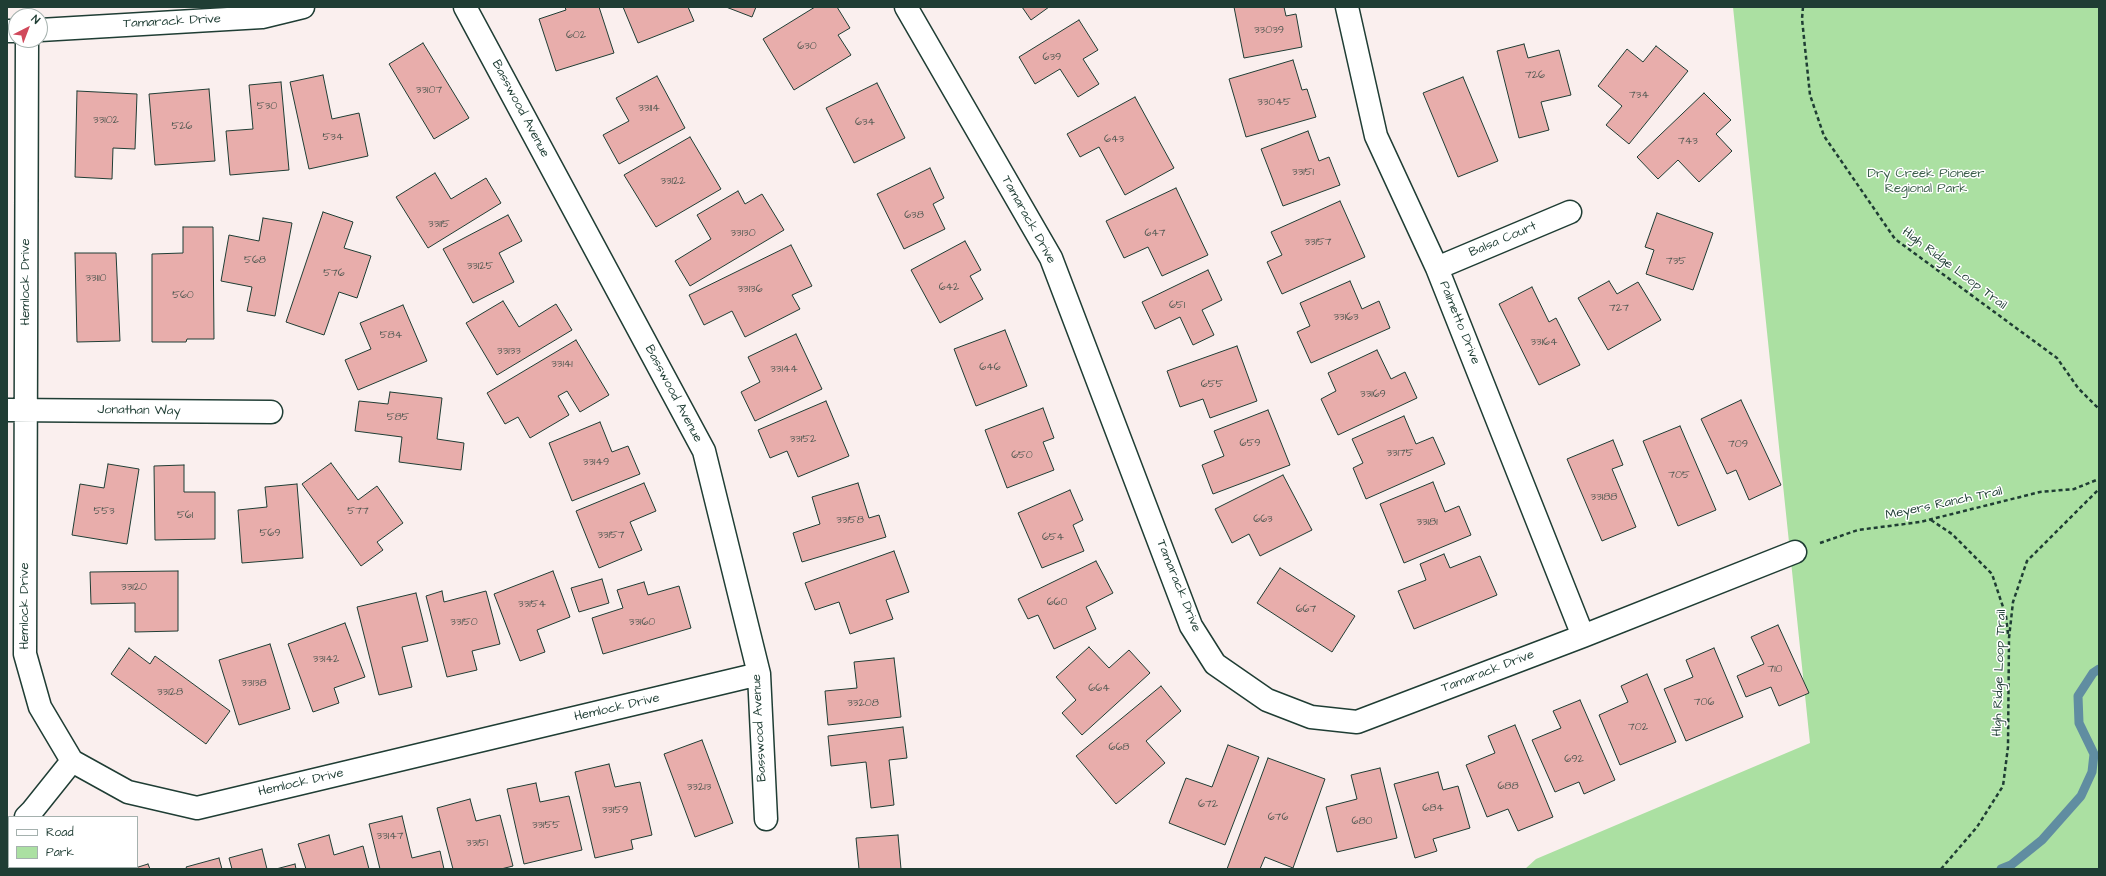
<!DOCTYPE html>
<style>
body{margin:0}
#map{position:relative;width:2106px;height:876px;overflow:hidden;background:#faefee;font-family:"Architects Daughter",sans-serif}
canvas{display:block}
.frame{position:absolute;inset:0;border:8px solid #1f3d34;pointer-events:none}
.legend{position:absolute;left:8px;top:816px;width:130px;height:52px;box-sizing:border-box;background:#fff;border:1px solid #a5b1ae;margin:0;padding:5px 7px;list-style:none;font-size:12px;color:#1f3d34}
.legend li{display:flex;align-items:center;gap:8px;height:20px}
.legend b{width:20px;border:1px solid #a5b1ae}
.north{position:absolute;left:8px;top:8px;width:40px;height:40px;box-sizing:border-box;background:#fff;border:1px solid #a5b1ae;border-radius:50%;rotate:42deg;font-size:11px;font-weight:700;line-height:16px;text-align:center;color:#1f3d34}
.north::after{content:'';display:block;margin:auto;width:14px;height:18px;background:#d1495b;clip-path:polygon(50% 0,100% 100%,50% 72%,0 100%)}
</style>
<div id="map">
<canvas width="2106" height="876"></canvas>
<div class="frame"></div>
<ul class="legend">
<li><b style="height:5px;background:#fff"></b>Road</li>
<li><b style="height:11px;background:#abe0a2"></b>Park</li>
</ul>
<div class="north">N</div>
</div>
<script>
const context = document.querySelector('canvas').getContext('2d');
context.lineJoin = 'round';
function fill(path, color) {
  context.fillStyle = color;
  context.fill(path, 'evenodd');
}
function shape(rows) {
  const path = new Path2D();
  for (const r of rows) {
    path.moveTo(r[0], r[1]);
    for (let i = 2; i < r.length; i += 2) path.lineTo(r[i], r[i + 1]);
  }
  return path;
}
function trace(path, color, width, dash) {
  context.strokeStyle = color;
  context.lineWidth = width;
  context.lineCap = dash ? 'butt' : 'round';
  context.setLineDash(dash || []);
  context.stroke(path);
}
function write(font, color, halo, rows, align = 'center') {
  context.font = font + ' "Architects Daughter",sans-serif';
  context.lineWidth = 3;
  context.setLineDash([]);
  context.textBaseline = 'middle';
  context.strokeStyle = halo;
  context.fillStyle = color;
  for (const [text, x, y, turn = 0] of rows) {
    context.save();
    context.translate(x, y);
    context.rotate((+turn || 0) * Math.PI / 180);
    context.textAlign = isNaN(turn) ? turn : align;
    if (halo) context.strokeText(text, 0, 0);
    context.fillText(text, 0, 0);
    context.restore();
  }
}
const green = shape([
 [1733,7,2099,7,2099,869,1525,869,1536,859,1810,743]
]);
const stream = shape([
 [2001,869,2011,865,2042,840,2081,796,2092,772,2094,754,2079,723,2078,696,2093,673,2099,669]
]);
const building = shape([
 [565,7,599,7,614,53,556,71,539,19,566,10,565,7],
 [623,7,688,7,694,21,638,43,623,7],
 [726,7,756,7,752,17,726,7],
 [815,7,837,7,850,28,838,35,851,55,794,90,763,39,815,7],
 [1022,7,1049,7,1031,20,1022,7],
 [1234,7,1284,7,1286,16,1296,14,1302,47,1244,58,1234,7],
 [1079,20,1098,50,1083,59,1099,84,1078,97,1060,69,1035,84,1019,57,1079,20],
 [423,43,469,118,434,139,389,64,423,43],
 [1524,44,1528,58,1559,50,1571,95,1541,102,1549,130,1519,138,1497,51,1524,44],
 [1656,46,1688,71,1629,144,1606,125,1622,106,1598,86,1627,49,1643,62,1656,46],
 [1293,60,1302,90,1307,89,1316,117,1246,137,1229,79,1293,60],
 [323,75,332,119,359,113,368,156,309,169,290,82,323,75],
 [657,76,685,128,619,164,603,135,629,121,616,98,657,76],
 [1463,77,1498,161,1458,177,1423,93,1463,77],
 [281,82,289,170,230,175,226,131,253,129,249,85,281,82],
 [877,83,905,138,854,163,826,108,877,83],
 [209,89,215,161,155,165,149,94,209,89],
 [77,91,137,94,135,149,113,148,112,179,75,177,77,91],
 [1704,93,1731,120,1716,134,1732,151,1699,182,1678,160,1658,179,1637,157,1704,93],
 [1135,97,1174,168,1125,195,1099,147,1080,157,1067,134,1135,97],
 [1308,131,1319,161,1329,157,1340,185,1283,206,1261,149,1308,131],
 [690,137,721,189,656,227,624,175,690,137],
 [930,168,944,198,933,204,945,229,904,249,877,194,930,168],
 [435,173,451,199,486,178,501,203,428,248,396,197,435,173],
 [1176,188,1208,255,1162,276,1148,247,1124,258,1106,221,1176,188],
 [738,191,745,204,762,194,784,230,690,286,675,261,711,239,697,215,738,191],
 [1340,201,1365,257,1282,294,1267,262,1282,255,1271,232,1340,201],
 [323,212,353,222,344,248,371,256,357,298,339,292,324,335,286,322,323,212],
 [1657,213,1713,233,1693,290,1646,274,1654,250,1645,247,1657,213],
 [508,215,522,241,499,253,514,282,473,303,443,249,508,215],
 [263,218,292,223,275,316,247,311,252,287,221,281,229,235,259,241,263,218],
 [183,227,213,227,214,339,187,339,186,342,152,342,152,254,183,253,183,227],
 [965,241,981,270,970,276,983,299,940,323,911,270,965,241],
 [791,245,812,286,792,295,800,309,745,337,732,311,704,325,689,295,791,245],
 [75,253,116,253,120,341,77,342,75,253],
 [1208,270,1222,300,1202,310,1214,335,1193,345,1180,317,1155,329,1142,302,1208,270],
 [1350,281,1362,309,1379,301,1390,328,1311,363,1297,332,1310,326,1300,303,1350,281],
 [1609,281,1617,294,1638,282,1661,320,1608,350,1578,298,1609,281],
 [1532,287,1549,322,1556,318,1580,365,1539,385,1499,304,1532,287],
 [503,301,519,327,556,304,572,330,497,375,466,323,503,301],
 [403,305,427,361,358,390,345,360,371,349,360,323,403,305],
 [1005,330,1027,386,976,406,954,349,1005,330],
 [796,334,822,389,755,421,741,392,760,382,748,357,796,334],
 [576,340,609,395,580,412,567,391,558,396,569,415,530,438,518,417,505,424,487,393,576,340],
 [1237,346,1257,401,1210,418,1203,399,1180,407,1167,371,1237,346],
 [1377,350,1391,379,1405,372,1417,398,1338,435,1321,399,1336,391,1328,373,1377,350],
 [390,392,442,398,437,439,464,443,461,470,399,462,402,437,355,431,359,401,388,404,390,392],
 [1741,400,1781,485,1749,500,1736,470,1727,474,1701,419,1741,400],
 [826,401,849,456,798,477,787,451,770,458,758,430,826,401],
 [1043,408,1054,438,1043,442,1054,470,1007,488,985,430,1043,408],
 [1268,410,1290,465,1213,494,1202,465,1224,456,1214,431,1268,410],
 [1404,416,1416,444,1433,437,1445,464,1366,499,1353,468,1363,463,1352,439,1404,416],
 [600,422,612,452,628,446,640,474,572,501,549,443,600,422],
 [1680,426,1716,510,1678,526,1643,441,1680,426],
 [1613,440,1623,465,1612,469,1636,527,1602,541,1567,459,1613,440],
 [331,463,358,500,377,486,403,523,377,542,383,550,361,566,302,484,331,463],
 [108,464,139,469,127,544,72,535,80,484,104,488,108,464],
 [184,465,184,492,215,492,215,539,155,540,154,466,184,465],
 [1283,475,1312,530,1260,556,1249,534,1232,543,1215,509,1283,475],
 [1433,482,1445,512,1459,506,1471,535,1404,563,1380,504,1433,482],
 [644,483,656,511,630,522,642,550,599,568,576,511,644,483],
 [858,483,869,518,879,515,886,537,802,562,793,533,820,524,812,497,858,483],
 [297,484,303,558,242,563,238,510,267,507,265,487,297,484],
 [1070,490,1083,520,1073,525,1084,551,1042,568,1018,513,1070,490],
 [894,551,909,592,886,600,893,619,850,634,839,602,815,610,805,583,894,551],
 [1444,554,1450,568,1480,556,1497,595,1414,629,1398,591,1426,580,1420,564,1444,554],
 [1096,561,1113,593,1086,607,1096,629,1054,649,1038,615,1028,619,1018,599,1096,561],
 [1280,568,1355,616,1332,652,1257,603,1280,568],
 [178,571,178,631,135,632,135,603,91,604,90,572,178,571],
 [553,571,570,617,537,630,545,652,520,661,494,594,553,571],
 [602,579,609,603,579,612,571,588,602,579],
 [644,582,648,595,679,586,691,628,603,654,592,618,623,608,617,590,644,582],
 [442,591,444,602,486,591,500,644,472,651,477,670,447,677,426,596,442,591],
 [416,593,428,641,402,647,412,687,379,695,357,607,416,593],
 [345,623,365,677,334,688,339,703,313,712,288,644,345,623],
 [1778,625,1809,693,1779,706,1771,687,1746,697,1737,676,1764,664,1751,637,1778,625],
 [270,644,290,709,239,725,219,660,270,644],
 [1089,647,1109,668,1129,650,1150,673,1082,735,1062,713,1076,700,1056,677,1089,647],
 [129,648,150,664,155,656,230,711,206,744,111,674,129,648],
 [1714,648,1743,717,1686,741,1664,689,1693,677,1686,660,1714,648],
 [894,658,901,717,828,725,825,691,857,688,854,662,894,658],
 [1647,674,1676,742,1620,765,1599,715,1628,702,1621,686,1647,674],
 [1161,686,1181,711,1146,741,1165,763,1116,804,1076,756,1161,686],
 [1580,700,1615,780,1584,794,1579,782,1555,792,1532,740,1561,728,1553,711,1580,700],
 [1515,725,1553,817,1518,831,1508,809,1487,817,1466,765,1495,753,1488,736,1515,725],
 [903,727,907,758,889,760,894,805,871,808,866,762,831,766,828,736,903,727],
 [702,740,733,823,695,837,664,754,702,740],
 [1228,745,1259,757,1225,845,1169,823,1186,778,1212,787,1228,745],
 [1268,758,1325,779,1293,868,1265,857,1260,869,1227,869,1268,758],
 [609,764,615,787,640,782,652,835,631,840,633,849,595,858,575,772,609,764],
 [1380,768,1397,838,1337,852,1326,807,1357,799,1351,775,1380,768],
 [1438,772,1443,790,1458,786,1470,828,1433,839,1437,851,1415,858,1394,784,1438,772],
 [536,783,540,802,569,796,582,850,524,864,507,789,536,783],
 [470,799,476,821,500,815,513,866,501,869,453,869,437,808,470,799],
 [402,816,412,858,440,851,444,869,380,869,369,824,402,816],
 [329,835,334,855,363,846,369,869,306,869,298,844,329,835],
 [898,835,901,869,859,869,856,838,898,835],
 [262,849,267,869,232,869,229,858,262,849],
 [219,858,222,869,187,869,186,867,219,858],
 [148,864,150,869,132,869,148,864],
 [295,864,296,869,276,869,295,864],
 [86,867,120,867,121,869,86,869,86,867]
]);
const path = shape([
 [1803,7,1802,19,1810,95,1824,136,1895,239,2057,358,2078,388,2099,409],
 [1931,520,1952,534,1992,574,2006,616,2008,634],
 [1820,543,1858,530,1920,522,2040,492,2074,489,2099,479],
 [1941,869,1977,827,2003,786,2008,747,2009,638,2013,602,2027,561,2099,489]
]);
const street = shape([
 [465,7,704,451,759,674,766,819],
 [906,7,1051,258,1191,626,1215,664,1267,700,1311,717,1357,722,1583,636,1795,552],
 [1347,7,1376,136,1437,268,1583,636],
 [40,30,262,17,303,7],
 [7,31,16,31],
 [27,40,25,654,40,707,72,761,128,792,197,808,759,674],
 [1437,268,1570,212],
 [7,410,271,412],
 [26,817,32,811,72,761],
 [7,833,9,831]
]);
const numberNames = [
 ["33039",1269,31],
 ["602",576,36],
 ["630",807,47],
 ["639",1052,58],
 ["726",1535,76],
 ["33107",429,91],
 ["734",1639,96],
 ["33045",1274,103],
 ["530",267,107],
 ["33114",649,109],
 ["33102",106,121],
 ["634",865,123],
 ["526",182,127],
 ["534",333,138],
 ["643",1114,140],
 ["743",1688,142],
 ["33151",1303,173],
 ["33122",673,182],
 ["638",914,216],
 ["33115",439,225],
 ["33130",743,234],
 ["647",1155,234],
 ["33157",1318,243],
 ["568",255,261],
 ["735",1676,262],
 ["33125",480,267],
 ["576",334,274],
 ["33110",96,279],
 ["642",949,288],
 ["33136",750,290],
 ["560",183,296],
 ["651",1177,306],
 ["727",1619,309],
 ["33163",1346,318],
 ["584",391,336],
 ["33164",1544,343],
 ["33133",509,352],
 ["33141",562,365],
 ["646",990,368],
 ["33144",784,370],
 ["655",1212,385],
 ["33169",1373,395],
 ["585",398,418],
 ["33152",803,440],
 ["659",1250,444],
 ["709",1738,445],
 ["33175",1400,454],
 ["650",1022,456],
 ["33149",596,463],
 ["705",1679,476],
 ["33188",1604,498],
 ["553",104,512],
 ["577",358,512],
 ["561",185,516],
 ["663",1263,520],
 ["33158",850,521],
 ["33181",1427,523],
 ["569",270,534],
 ["33157",611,536],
 ["654",1053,538],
 ["33120",134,588],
 ["660",1057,603],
 ["33154",532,605],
 ["667",1306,610],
 ["33150",464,623],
 ["33160",642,623],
 ["33142",326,660],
 ["710",1775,670],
 ["33138",254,684],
 ["664",1099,689],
 ["33128",170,693],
 ["706",1704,703],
 ["33208",863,704],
 ["702",1638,728],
 ["668",1119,748],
 ["692",1574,760],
 ["688",1508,787],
 ["33213",699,788],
 ["672",1208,805],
 ["684",1433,809],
 ["33159",615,811],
 ["676",1278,818],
 ["680",1362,822],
 ["33155",546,826],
 ["33147",390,837],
 ["33151",477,844]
];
const streetNames = [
 ["Tamarack Drive",172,22,-3],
 ["Basswood Avenue",520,109,62],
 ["Tamarack Drive",1028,220,61],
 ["Balsa Court",1503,240,-23],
 ["High Ridge Loop Trail",1954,269,37],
 ["Hemlock Drive",26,282,-90],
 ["Palmetto Drive",1459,323,68],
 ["Basswood Avenue",673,394,62],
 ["Jonathan Way",139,411,1],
 ["Meyers Ranch Trail",1944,504,-12],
 ["Tamarack Drive",1178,586,68],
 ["Hemlock Drive",25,606,-90],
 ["Tamarack Drive",1488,672,-21],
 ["High Ridge Loop Trail",2000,673,-88],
 ["Hemlock Drive",617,708,-13],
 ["Basswood Avenue",760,728,-93],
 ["Hemlock Drive",301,783,-13]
];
const parkNames = [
 ["Dry Creek Pioneer",1926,174],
 ["Regional Park",1926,189]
];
fill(green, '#abe0a2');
trace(stream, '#608da1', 9);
fill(building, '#e8adab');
trace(building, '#1f3d34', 1);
trace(street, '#1f3d34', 25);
trace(path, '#1f3d34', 2.5, [4, 3]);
trace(street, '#fff', 22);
write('11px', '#515952', null, numberNames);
write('13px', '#1f3d34', '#fff', streetNames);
write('13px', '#3b5e4a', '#fff', parkNames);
</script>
